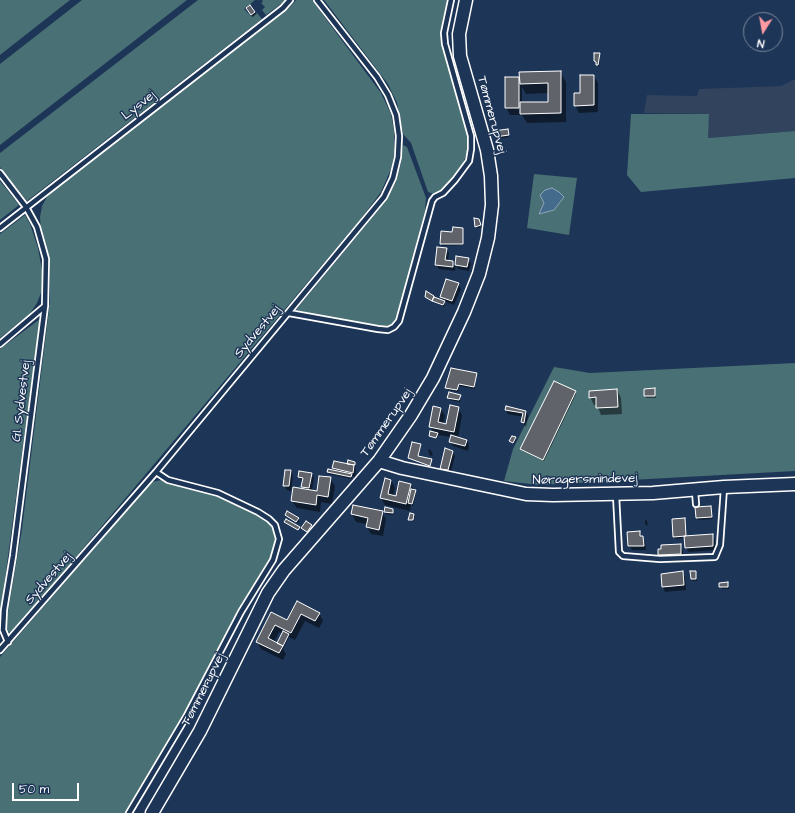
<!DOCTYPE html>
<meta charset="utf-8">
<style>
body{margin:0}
#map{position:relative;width:795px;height:813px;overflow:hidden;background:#1d3557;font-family:"Architects Daughter",sans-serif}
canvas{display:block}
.north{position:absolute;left:743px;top:12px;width:40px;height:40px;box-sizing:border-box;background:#1d3557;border:1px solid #77869a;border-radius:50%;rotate:191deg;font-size:11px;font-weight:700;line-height:16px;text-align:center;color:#fff}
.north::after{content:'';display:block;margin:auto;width:14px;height:18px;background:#ff9aa2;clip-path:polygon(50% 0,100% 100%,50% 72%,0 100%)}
.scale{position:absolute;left:12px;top:783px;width:67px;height:18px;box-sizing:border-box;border:2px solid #fff;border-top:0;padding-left:5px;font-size:12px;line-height:14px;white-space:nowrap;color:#fff;-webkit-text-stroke:3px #1d3557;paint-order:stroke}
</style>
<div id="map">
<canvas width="795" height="813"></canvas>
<div class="north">N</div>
<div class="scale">50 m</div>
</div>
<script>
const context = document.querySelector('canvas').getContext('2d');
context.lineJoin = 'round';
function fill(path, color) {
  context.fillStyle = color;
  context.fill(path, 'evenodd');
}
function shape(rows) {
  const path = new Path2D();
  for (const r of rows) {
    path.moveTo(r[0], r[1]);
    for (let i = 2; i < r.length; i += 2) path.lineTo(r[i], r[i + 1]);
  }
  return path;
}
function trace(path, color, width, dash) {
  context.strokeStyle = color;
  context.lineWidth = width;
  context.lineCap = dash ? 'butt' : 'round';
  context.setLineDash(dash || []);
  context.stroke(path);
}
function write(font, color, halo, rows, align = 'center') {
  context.font = font + ' "Architects Daughter",sans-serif';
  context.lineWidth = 3;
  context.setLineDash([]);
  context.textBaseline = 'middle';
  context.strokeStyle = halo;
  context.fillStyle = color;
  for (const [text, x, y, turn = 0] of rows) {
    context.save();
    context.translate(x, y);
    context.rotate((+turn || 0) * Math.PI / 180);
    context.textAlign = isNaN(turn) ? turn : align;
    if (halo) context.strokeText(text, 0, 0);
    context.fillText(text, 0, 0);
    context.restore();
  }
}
const built = shape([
 [795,79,795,131,707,138,709,114,644,113,647,95,697,96,699,89,781,86]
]);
const green = shape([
 [0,0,70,0,0,55],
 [82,0,187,0,0,145,0,64],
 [198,0,255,0,244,9,252,17,257,13,262,19,27,201,0,167,0,153],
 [262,0,286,0,266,15,262,10,265,7,261,3,263,2],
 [296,0,312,0,381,93,391,114,394,131,395,151,391,169,381,192,360,220,11,634,6,629,6,624,22,529,50,301,50,261,41,231,40,217,42,206,48,195,290,7],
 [324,0,448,0,442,33,442,44,467,131,469,147,461,169,442,191,434,194,428,192,411,143,403,134,397,103,388,84],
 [631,114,709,114,708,138,795,131,795,178,641,192,627,175],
 [403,145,407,147,426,198,425,211,396,322,385,328,378,327,296,310,384,203,396,182,401,163],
 [534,174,577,178,569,235,527,228],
 [0,181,19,205,0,220],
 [25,215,30,224,38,248,42,270,42,290,37,303,29,315,0,338,0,234],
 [40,319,2,601,0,618,0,349],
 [795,363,795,471,539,485,504,481,513,449,554,367,590,373],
 [161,480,218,495,267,520,274,528,277,538,272,558,241,607,212,665,169,741,143,787,125,813,0,813,0,657,152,482]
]);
const water = shape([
 [552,188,559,192,564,197,554,210,539,214,544,203,540,195,545,190,552,188]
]);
const shadow = shape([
 [250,6,256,14,253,17,248,10],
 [599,54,600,56,599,67,595,61],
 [560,72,566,82,566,122,527,123,522,115,510,115,506,107,518,78,521,82],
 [522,87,526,94,549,93,549,103,522,103],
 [594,76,598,83,598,112,579,113,575,105],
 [508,132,509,137,497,139,496,137],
 [475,219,480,222,481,227,477,228],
 [462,229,463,245,442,246,440,231,453,233],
 [446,249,449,253,448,261,453,262,455,266,457,257,468,259,471,264,469,271,458,269,456,265,455,271,439,269,436,265],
 [458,284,461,289,454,305,443,301,445,304,444,307,426,297,431,296,444,302,441,296],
 [476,374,475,389,459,386,458,392,448,390,447,388],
 [654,389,656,398,646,398,645,396],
 [617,390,621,398,622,414,601,415,597,405,594,405,590,397],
 [575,392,576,394,544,461,523,451,522,449],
 [460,396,460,402,450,400,449,398],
 [458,408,462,415,458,438,467,440,469,445,468,451,453,446,450,442,452,437,438,435,437,439,430,435,434,433,430,426,441,409,445,416,443,424,447,425],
 [506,410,526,412,528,416,526,427,522,422,523,417,508,414],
 [515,438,516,440,514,444,511,441],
 [421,445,419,457,431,460,431,467,410,458],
 [430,449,433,455,430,456,428,450],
 [452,451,455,456,450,475,444,473,441,468],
 [355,463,356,467,354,466,356,471,355,477,352,476,352,479,329,474,328,472,335,471,333,468],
 [291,471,293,476,291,491,287,490,284,485],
 [311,474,314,478,312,491,318,492,330,478,335,486,332,504,321,502,320,512,297,508,292,501,304,490,302,486,303,482,299,477],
 [391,480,395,488,393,496,397,497,410,484,415,491,416,493,413,506,411,505,410,511,385,505,381,498],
 [354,506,382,512,386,519,383,536,371,534,367,527,367,524,356,522,352,514],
 [711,507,712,519,698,520,696,508],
 [393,509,393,515,386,514,385,512],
 [414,514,415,516,413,522,410,519],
 [286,515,298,518,300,520,298,523],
 [645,519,647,521,648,526,645,524],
 [684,519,687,537,712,535,715,540,715,550,689,552,686,548,686,538,675,539,674,537],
 [311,526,312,528,308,533,303,528],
 [639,532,645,542,646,550,632,550,629,546],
 [680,545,683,550,683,558,662,560,659,555],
 [682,572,685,577,686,590,665,592,663,587,662,574],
 [695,572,697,581,693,581,692,579],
 [727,583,729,589,722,589,720,584],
 [297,603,319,613,323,621,319,628,305,621,295,640,289,637,283,649,286,654,283,660,261,649,257,642,271,613,288,622],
 [279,632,283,634,278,644,274,642]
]);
const building = shape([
 [250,5,255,12,251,15,246,8,250,5],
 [594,53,600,53,598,65,596,65,596,62,594,61,594,53],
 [561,71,561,113,520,114,520,102,548,102,548,83,520,84,519,72,561,71],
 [580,75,594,75,594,105,574,106,574,93,580,93,580,75],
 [505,77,519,77,519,108,505,108,505,77],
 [508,129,509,135,495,137,494,131,508,129],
 [474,218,479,219,481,225,475,227,474,218],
 [453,227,463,228,463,244,440,244,441,231,452,232,453,227],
 [437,247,447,248,445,260,453,261,453,267,435,265,437,247],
 [456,256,469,258,467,267,455,265,456,256],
 [446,279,459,283,452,301,440,297,446,279],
 [426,291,434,296,432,301,425,297,426,291],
 [434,297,445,301,443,305,432,301,434,297],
 [451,368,477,373,474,387,459,384,457,390,445,388,451,368],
 [554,381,576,391,543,460,520,449,554,381],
 [655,388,655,396,644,396,644,389,655,388],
 [617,389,618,407,596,408,596,397,589,398,589,391,617,389],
 [449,392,461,395,459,400,447,398,449,392],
 [450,405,459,407,454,432,429,427,433,406,441,408,438,422,446,424,450,405],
 [506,406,526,411,524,423,521,422,523,413,505,410,506,406],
 [430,431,438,433,436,438,429,436,430,431],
 [451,435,467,440,465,446,449,442,451,435],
 [512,436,516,437,513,443,509,441,512,436],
 [412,442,421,444,418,456,432,459,430,466,408,458,412,442],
 [445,448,453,451,448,470,440,469,445,448],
 [348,460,355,462,355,465,347,464,348,460],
 [334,461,354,465,353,473,332,468,334,461],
 [328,469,352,474,351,477,327,472,328,469],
 [285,470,291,470,289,486,283,486,285,470],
 [299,471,312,473,309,488,301,487,303,478,298,477,299,471],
 [319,476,331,477,328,497,317,495,316,505,291,501,293,487,317,491,319,476],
 [385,478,391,480,388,494,396,496,399,481,411,484,406,504,380,498,385,478],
 [411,489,416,490,412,504,408,503,411,489],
 [353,505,383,511,379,530,366,527,368,518,351,514,353,505],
 [711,506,712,517,696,518,695,507,711,506],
 [385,507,393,509,393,513,384,512,385,507],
 [287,511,299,518,296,522,285,515,287,511],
 [410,513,414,514,413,520,408,520,410,513],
 [685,518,686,536,673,537,672,519,685,518],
 [286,519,300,527,298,530,284,522,286,519],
 [306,521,312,525,307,532,301,528,306,521],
 [640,531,640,536,643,536,644,546,628,546,627,532,640,531],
 [713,534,713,546,685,548,684,536,713,534],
 [681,544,681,554,658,555,658,549,661,549,661,545,681,544],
 [683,571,684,585,662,587,661,574,683,571],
 [690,571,696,571,696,579,691,579,690,571],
 [728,582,728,587,719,587,719,583,728,582],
 [297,601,320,613,315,621,301,614,291,633,275,625,268,638,283,646,279,653,256,642,271,612,287,620,297,601],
 [283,631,289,634,283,646,277,643,283,631]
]);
const service = shape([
 [0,173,26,207,37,227,46,259,45,306,13,556,4,610,3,630,8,642],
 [0,228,283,8,290,0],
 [289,313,378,329,388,330,394,327,399,321,432,201,435,197,443,193,455,180,469,161,471,149,471,136,445,44,444,33,451,0],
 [0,344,45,306],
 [695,491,696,504],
 [616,495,619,552,623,556,660,559,715,557,720,545,724,488],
 [0,650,156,472,384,197,393,178,398,157,399,136,396,115,388,95,377,77,317,0],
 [129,813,186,717,241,612,273,560,279,539,275,525,269,519,258,512,218,493,168,480,156,472]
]);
const tertiary = shape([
 [379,461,402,468,526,494,553,495,653,493,724,487,795,484],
 [152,813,200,731,268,593,284,570,379,461,411,415,433,378,464,312,479,274,488,238,492,205,491,176,487,150,460,56,459,34,466,0]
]);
const streetNames = [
 ["Lysvej",139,106,-38],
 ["Tømmerupvej",491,115,75],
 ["Sydvestvej",258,332,-50],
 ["Gl. Sydvestvej",22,401,-83],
 ["Tømmerupvej",387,423,-55],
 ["Nøragersmindevej",585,480,-1],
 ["Sydvestvej",49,579,-49],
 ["Tømmerupvej",204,690,-63]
];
fill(built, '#31435d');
fill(green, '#497074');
fill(water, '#446b8c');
trace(water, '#8fa6ba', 1);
fill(shadow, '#0007');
fill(building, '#60646a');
trace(building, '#fff', 1);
trace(service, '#fff', 8);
trace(tertiary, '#fff', 15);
trace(service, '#1d3557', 4.5);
trace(tertiary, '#1d3557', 12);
write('13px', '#fff', '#1d3557', streetNames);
</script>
